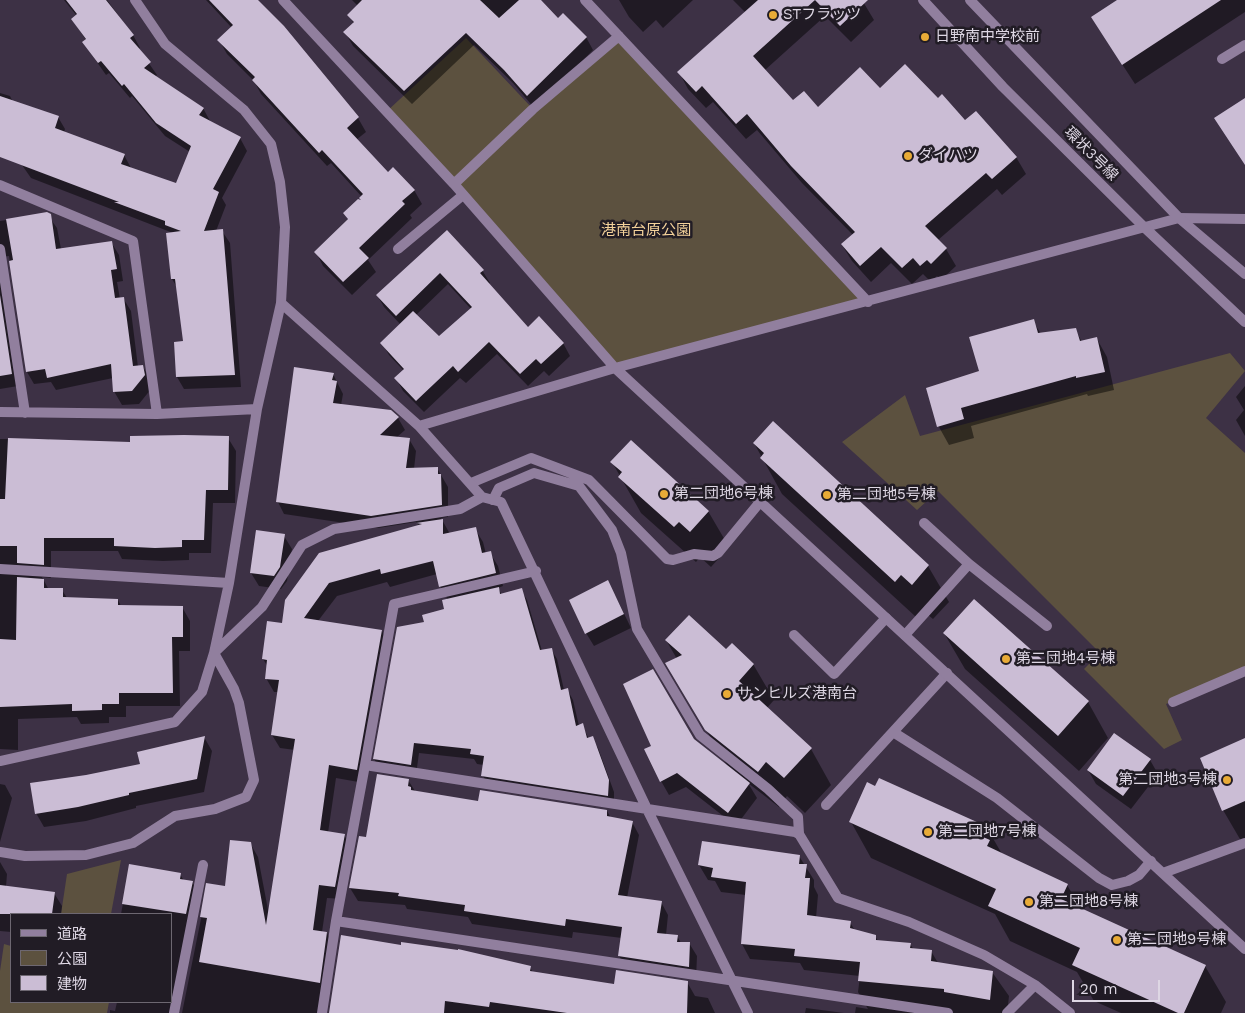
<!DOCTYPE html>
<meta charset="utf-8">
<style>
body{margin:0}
#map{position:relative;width:1245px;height:1013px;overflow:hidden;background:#3d3145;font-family:"Work Sans","Noto Sans JP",sans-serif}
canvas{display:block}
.legend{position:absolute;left:10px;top:913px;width:162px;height:90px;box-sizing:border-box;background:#211c25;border:1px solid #6d6771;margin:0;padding:6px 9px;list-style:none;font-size:15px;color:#ded7e4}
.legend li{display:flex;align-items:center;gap:10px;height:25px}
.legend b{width:25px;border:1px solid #6d6771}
.scale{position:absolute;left:1072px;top:980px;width:88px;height:22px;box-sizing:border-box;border:2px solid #ded7e4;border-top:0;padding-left:6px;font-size:15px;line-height:18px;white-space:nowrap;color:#ded7e4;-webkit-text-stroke:4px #211c25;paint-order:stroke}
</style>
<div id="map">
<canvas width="1245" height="1013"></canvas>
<ul class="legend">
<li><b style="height:6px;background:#917f9e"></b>道路</li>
<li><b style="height:14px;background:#5c513f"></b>公園</li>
<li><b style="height:14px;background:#cbbdd5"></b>建物</li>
</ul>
<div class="scale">20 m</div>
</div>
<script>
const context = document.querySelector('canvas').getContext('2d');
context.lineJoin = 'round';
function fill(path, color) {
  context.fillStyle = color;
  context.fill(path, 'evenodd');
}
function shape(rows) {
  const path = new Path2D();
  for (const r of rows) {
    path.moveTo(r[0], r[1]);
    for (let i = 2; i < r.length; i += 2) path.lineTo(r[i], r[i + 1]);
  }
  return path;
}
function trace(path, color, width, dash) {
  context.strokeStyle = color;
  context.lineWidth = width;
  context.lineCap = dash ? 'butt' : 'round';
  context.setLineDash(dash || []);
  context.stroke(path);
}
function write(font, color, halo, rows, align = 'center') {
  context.font = font + ' "Work Sans","Noto Sans JP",sans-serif';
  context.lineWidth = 5;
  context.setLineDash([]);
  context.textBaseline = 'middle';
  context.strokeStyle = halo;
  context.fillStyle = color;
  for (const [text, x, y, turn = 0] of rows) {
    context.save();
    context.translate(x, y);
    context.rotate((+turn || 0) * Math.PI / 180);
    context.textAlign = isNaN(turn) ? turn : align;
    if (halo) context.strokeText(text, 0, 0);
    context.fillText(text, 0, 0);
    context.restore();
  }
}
const green = shape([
 [619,36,868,302,615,368,386,112,466,38,533,109],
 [1230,353,1245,371,1206,418,1245,453,1245,671,1166,704,1182,740,1164,749,1084,669,1100,653,938,491,917,510,842,442,905,395,920,436],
 [121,860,111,914,61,914,67,874],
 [4,944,11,946,11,1002,109,1002,107,1013,0,1013,0,971]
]);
const shadow = shape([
 [64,0,107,0,133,35,140,48,139,49,157,75,155,77,203,108,210,121,240,138,247,151,222,198,226,205,216,231,222,231,230,243,241,387,184,389,177,377,184,342,178,289,172,279,167,234,173,233,31,178,15,155,0,148,0,93,10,96,13,102,58,117,65,129,64,133,124,155,131,168,176,185,190,152,165,136,132,96,130,98,109,73,106,75,83,42,86,40,72,19,77,16],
 [206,0,255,0,358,118,366,132,356,140,388,173,414,190,422,204,410,215,412,218,368,260,376,272,352,295,323,266,316,252,363,203,362,197,331,163,327,166,261,94,254,81,227,54,219,40,232,28],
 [352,0,540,0,558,20,586,37,593,50,535,109,513,83,474,45,412,104,353,46,345,32,354,24,349,15,358,6],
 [619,0,693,0,663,28,656,20,643,32,629,17],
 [733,0,862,0,874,20,851,42,825,16,765,70,793,102,818,109,880,89,938,100,1016,157,1026,174,1002,195,997,189,938,240,946,249,956,266,941,280,937,276,931,282,923,274,912,284,891,263,871,282,852,261,842,245,853,235,802,183,757,130,746,139,713,102,706,108,688,89,679,72,746,13],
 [1119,0,1245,0,1245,12,1135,84,1092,18],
 [47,214,57,228,61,249,111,242,119,255,123,281,117,282,120,299,123,298,131,311,138,367,143,367,150,379,151,389,139,404,122,405,115,393,113,378,56,390,51,382,34,384,27,372,9,256,2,257,0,263,0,221],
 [447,232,482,270,490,283,488,284,528,329,563,343,570,356,549,376,544,371,528,386,497,354,466,383,460,378,424,412,403,391,396,378,404,371,389,355,382,343,401,325,384,307,377,295],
 [448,284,471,309,439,338,416,315],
 [0,265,18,386,0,389],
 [1033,321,1041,334,1075,329,1082,342,1097,339,1107,357,1114,390,1088,396,1087,394,971,426,974,438,949,445,939,427,927,389,980,372],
 [333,374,343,394,341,405,390,411,398,418,405,430,396,438,409,439,416,451,414,469,437,468,448,487,448,517,441,518,450,534,475,529,483,542,486,554,490,553,498,566,503,586,498,588,502,595,521,590,527,600,542,651,551,649,557,659,564,690,567,689,573,700,579,726,582,725,589,739,592,738,598,748,614,792,614,806,489,786,483,776,484,765,477,764,474,759,419,753,416,775,380,769,374,759,425,623,445,610,448,600,440,586,437,574,390,587,387,582,337,596,318,621,382,631,389,645,364,783,336,778,328,833,344,835,352,848,343,899,327,898,322,932,327,933,334,947,325,1013,182,1013,208,884,226,887,250,843,258,857,269,915,295,750,280,748,272,735,278,692,274,692,266,678,268,667,263,659,283,624,286,600,419,526,416,522,378,528,284,514,278,502],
 [1245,386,1245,436,1236,420,1244,410,1236,397],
 [773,423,928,566,949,602,933,619,922,610,916,617,782,494,754,443],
 [228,438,236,451,235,503,213,503,211,553,189,553,189,560,163,561,122,559,118,551,51,551,51,578,42,577,49,590,62,590,67,598,118,600,121,606,182,607,190,621,190,651,179,651,180,706,126,706,126,717,109,717,109,723,81,724,77,717,18,719,18,750,0,749,0,439,49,439,51,442,131,443],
 [612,462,708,511,729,547,711,567,700,557,696,562,641,513],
 [284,536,292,549,287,581,281,589,259,586,251,573],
 [615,595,631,628,594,646,586,633],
 [944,633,1088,702,1108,738,1079,771,965,669],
 [666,640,726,650,753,664,774,700,767,708,811,749,831,785,805,813,787,796,779,807,748,783,757,798,736,826,686,787,669,795,661,781,693,740,728,767,688,699,677,659],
 [204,737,212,751,204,792,136,806,136,808,86,821,44,827,36,813],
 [1245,740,1245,846,1244,846,1223,810],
 [1150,760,1158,774,1131,809,1096,784,1088,770],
 [408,780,415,791,479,803,607,811,611,818,632,822,639,835,627,898,661,902,668,915,666,935,677,936,681,943,689,943,697,956,696,979,627,969,619,956,622,938,573,932,572,938,472,924,468,917,407,909,405,905,358,901,350,888,367,839],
 [0,784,5,785,12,798,0,842],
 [851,822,987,828,1002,854,1067,885,1082,910,1205,966,1226,1002,1221,1013,1121,1013,1094,1001,1077,972,1010,941,995,914,871,858],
 [799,856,814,880,814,887,818,895,816,918,850,922,855,931,875,936,878,941,910,944,914,950,931,951,938,963,992,972,1009,996,1007,1013,855,1013,856,1007,868,1009,858,992,860,976,804,970,800,963,750,959,742,944,746,895,721,892,715,881,708,880,699,865],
 [0,862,7,874,6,887,54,893,62,906,61,914,11,914,11,932,0,931],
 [130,866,180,874,184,881,192,882,200,895,177,1013,110,1013,110,1010,115,1011,117,1002,171,1002,171,914,121,914],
 [530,967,533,973,615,985,687,982,695,996,708,998,715,1013,330,1013],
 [806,1008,844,1013,805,1013]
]);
const building = shape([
 [66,0,106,0,134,35,130,38,151,62,144,68,204,108,199,115,241,137,213,189,219,192,204,231,223,229,235,375,176,377,174,342,183,341,175,279,171,279,166,233,181,231,165,225,165,221,114,202,119,202,0,157,0,96,59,116,55,128,125,154,121,164,176,183,191,146,156,123,124,84,122,86,101,61,98,63,82,42,86,39,71,19,77,14],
 [209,0,258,0,284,26,359,117,347,128,388,172,393,167,415,190,402,201,405,204,359,248,369,258,343,282,314,252,348,219,343,213,358,199,361,200,359,198,363,194,322,150,319,153,252,80,255,77,217,40,233,25],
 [362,0,480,0,499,18,519,0,541,0,558,18,563,13,587,37,527,96,504,70,466,33,404,91,343,32,354,22,347,15],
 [758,0,868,0,840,26,815,0,753,56,793,100,804,91,818,107,860,67,880,88,905,64,938,98,942,94,965,120,976,111,1017,157,992,179,986,173,925,226,947,248,931,264,927,260,920,266,913,258,902,268,881,247,860,266,841,244,855,232,791,166,747,114,736,124,702,86,696,92,677,72],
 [1117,0,1221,0,1122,65,1091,17],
 [1245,98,1245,165,1214,118],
 [47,212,51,214,56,249,112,241,117,269,111,270,115,298,124,297,133,366,143,365,145,375,132,391,113,392,111,364,47,378,45,369,26,372,9,261,13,260,6,219],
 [447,230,484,270,480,273,528,327,539,316,564,343,541,364,536,359,520,374,489,342,458,372,453,366,416,401,394,378,404,369,380,343,413,311,439,336,472,307,440,273,396,316,376,295],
 [0,295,12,374,0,376],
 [1034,319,1038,333,1076,328,1080,341,1097,337,1105,372,1076,378,1076,376,961,408,964,419,937,427,926,388,979,371,969,337],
 [294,367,334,373,332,380,337,381,333,403,391,410,399,417,380,435,410,438,406,468,438,467,438,474,441,474,442,505,371,516,276,502],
 [773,421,929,565,912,585,901,575,895,582,760,458,764,453,753,443],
 [184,435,229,436,228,490,206,490,204,540,182,540,182,547,155,548,114,546,114,538,44,538,44,565,17,563,17,546,0,546,0,499,5,499,8,438,130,442,130,436],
 [631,440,709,511,690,532,679,522,674,527,618,477,622,472,610,462],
 [443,519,443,534,476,527,482,553,491,551,496,573,439,587,433,561,381,574,380,569,329,583,304,618,382,630,357,770,329,765,320,830,345,834,335,887,319,885,313,930,327,932,320,983,199,962,207,918,200,917,206,883,225,886,230,840,251,842,266,925,295,739,271,735,279,680,265,679,267,660,262,659,267,621,282,623,285,600,319,553,422,524,416,523],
 [256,530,285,534,280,567,274,576,250,573],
 [17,577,44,579,44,588,63,588,63,597,118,599,118,605,183,606,183,637,172,637,173,693,119,693,119,704,102,704,102,710,72,711,72,704,0,707,0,639,16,640],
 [608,580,624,614,585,634,569,600],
 [499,587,500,594,522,588,540,650,552,648,561,690,568,688,576,726,583,723,587,738,593,736,609,780,608,796,481,776,484,756,470,754,471,749,414,743,411,765,373,759,397,627,424,622,422,615,444,609,442,600],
 [974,599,1089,701,1058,736,943,633],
 [689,615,726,649,732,643,754,664,739,681,812,748,784,778,766,762,758,772,705,730,665,663,682,655,665,640],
 [653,669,694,739,750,783,728,813,677,773,660,782,644,749,651,746,623,684],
 [1114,733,1151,759,1123,796,1087,770],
 [205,736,197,779,129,793,129,795,78,807,35,814,30,783,86,775,140,764,137,752],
 [1245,738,1245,801,1222,811,1200,758],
 [377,774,409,779,408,786,411,787,411,790,478,801,480,790,607,810,607,816,633,821,618,895,662,901,657,933,678,935,677,942,690,942,689,967,618,956,622,927,566,919,565,926,464,911,465,905,398,896,399,893,349,888,359,836,366,837],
 [879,778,988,827,983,837,990,840,987,846,1068,884,1061,899,1206,965,1184,1013,1178,1013,1072,965,1080,948,988,906,996,889,849,822,867,782,875,786],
 [702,841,800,855,799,864,807,864,805,878,810,878,807,915,851,921,850,928,876,935,876,940,911,943,910,948,932,950,931,961,993,971,990,1000,944,992,944,989,858,981,860,962,794,956,795,949,741,944,746,882,711,877,713,868,698,865],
 [129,864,181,873,180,879,193,881,186,914,122,904],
 [0,885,55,892,52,914,0,914],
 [341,935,401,945,401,942,458,950,458,949,531,966,530,971,614,984,616,970,688,981,687,1013,567,1013,490,1002,489,1007,445,1001,444,1013,329,1013]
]);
const service = shape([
 [1222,59,1245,45],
 [398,249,463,195],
 [969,564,1047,626],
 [794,635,834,674,886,618],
 [905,635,969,564,924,523],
 [1173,702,1245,671],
 [893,732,997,798,1099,878,1112,885,1128,881,1139,875,1151,861],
 [826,805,947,673]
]);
const pedestrian = shape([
 [471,483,531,458,589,480,667,559,673,560,694,554,713,556,718,553,760,502],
 [493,500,499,488,534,473,579,486,612,530,621,553,637,629,700,735,768,789,798,817,799,834]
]);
const minor = shape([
 [135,0,165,44,244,110,271,144,280,182,285,227,281,303,257,409],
 [283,0,454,184,615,368,1245,949],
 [585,0,868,302],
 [454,184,533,109,619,36],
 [0,185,133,241,157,414],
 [0,249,25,413],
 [0,412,157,414,257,409,229,583,0,569],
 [419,426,615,368,1179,218,1245,219],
 [482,497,501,502,647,809,748,1013],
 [0,761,175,722,202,692,214,653,262,607,302,545,334,529,460,509,482,497,419,426,281,303],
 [365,765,394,604,536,571],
 [0,852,25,856,86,855,133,843,175,816,215,809,246,797,254,780,239,703,234,689,214,653,229,583],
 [1163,873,1245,843],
 [336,921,948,1013],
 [174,1013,203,865],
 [322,1013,336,921,365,765,795,832,799,834,838,898,909,922,984,955,1035,985,1070,1013],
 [1007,1013,1035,985]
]);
const tertiary = shape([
 [923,0,1003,87,1144,227,1245,322],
 [970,0,1179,218,1245,274]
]);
const markers = [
 [773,15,5,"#e8ab37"],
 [925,37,5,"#e8ab37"],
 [908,156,5,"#e8ab37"],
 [664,494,5,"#e8ab37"],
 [827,495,5,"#e8ab37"],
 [1006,659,5,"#e8ab37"],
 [727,694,5,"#e8ab37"],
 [1227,780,5,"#e8ab37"],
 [928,832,5,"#e8ab37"],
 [1029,902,5,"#e8ab37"],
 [1117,940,5,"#e8ab37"]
];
const poiNames = [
 ["STフラッツ",783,15],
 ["日野南中学校前",935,37],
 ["ダイハツ",918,156],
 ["第二団地6号棟",674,494],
 ["第二団地5号棟",837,495],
 ["第二団地4号棟",1016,659],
 ["サンヒルズ港南台",737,694],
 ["第二団地3号棟",1217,780,"right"],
 ["第二団地7号棟",938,832],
 ["第二団地8号棟",1039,902],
 ["第二団地9号棟",1127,940]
];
const streetNames = [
 ["環状3号線",1091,154,45]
];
const parkNames = [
 ["港南台原公園",646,231]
];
fill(green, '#5c513f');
fill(shadow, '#0007');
fill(building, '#cbbdd5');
trace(service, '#917f9e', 10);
trace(pedestrian, '#917f9e', 10);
trace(minor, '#917f9e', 10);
trace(tertiary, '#917f9e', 10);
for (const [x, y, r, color] of markers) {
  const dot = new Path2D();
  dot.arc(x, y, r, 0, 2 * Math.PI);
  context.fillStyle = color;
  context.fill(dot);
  trace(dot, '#211c25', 2);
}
write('15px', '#ded7e4', '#211c25', poiNames, 'left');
write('15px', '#ded7e4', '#211c25', streetNames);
write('15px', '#f3d19a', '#211c25', parkNames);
</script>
